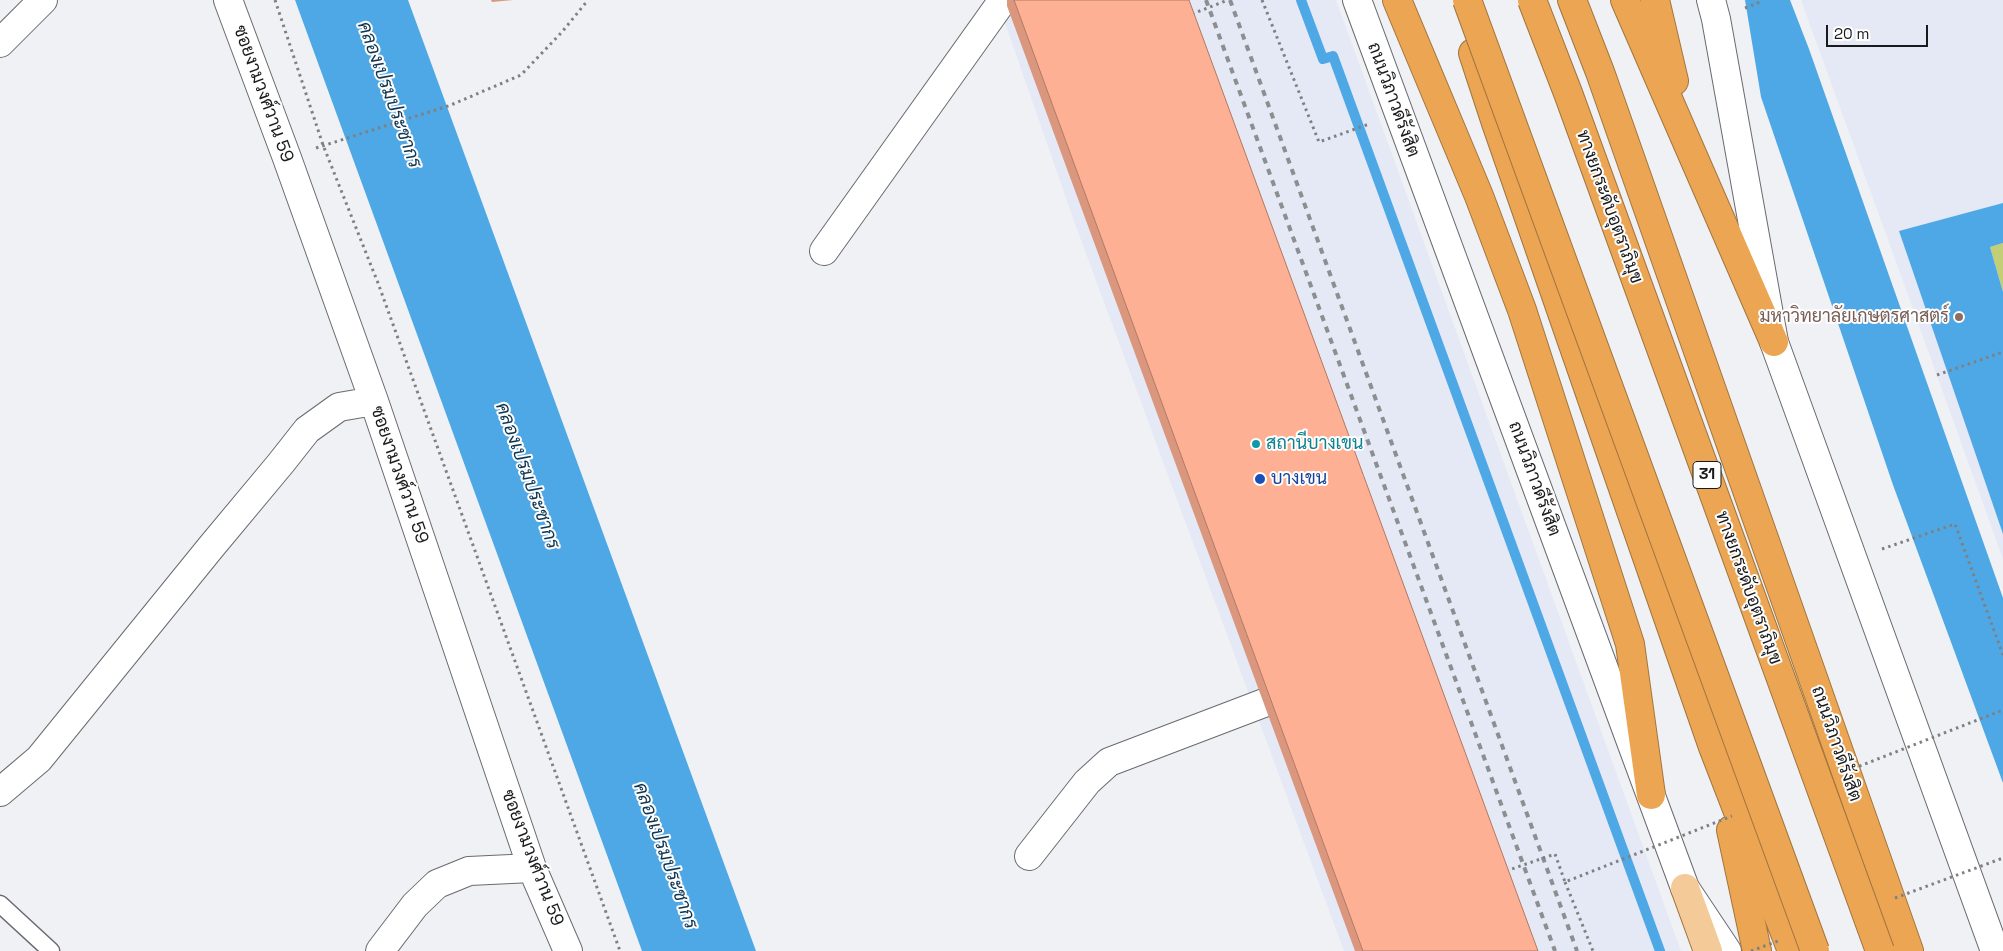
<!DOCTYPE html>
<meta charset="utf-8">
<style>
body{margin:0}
#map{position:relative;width:2003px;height:951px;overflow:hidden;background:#eff1f5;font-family:"Space Grotesk",sans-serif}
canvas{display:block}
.scale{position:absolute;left:1826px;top:25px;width:102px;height:22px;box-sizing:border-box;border:2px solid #191a1b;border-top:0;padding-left:6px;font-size:15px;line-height:18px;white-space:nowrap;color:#191a1b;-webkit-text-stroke:4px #fefeff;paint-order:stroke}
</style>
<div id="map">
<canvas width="2003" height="951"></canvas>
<div class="scale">20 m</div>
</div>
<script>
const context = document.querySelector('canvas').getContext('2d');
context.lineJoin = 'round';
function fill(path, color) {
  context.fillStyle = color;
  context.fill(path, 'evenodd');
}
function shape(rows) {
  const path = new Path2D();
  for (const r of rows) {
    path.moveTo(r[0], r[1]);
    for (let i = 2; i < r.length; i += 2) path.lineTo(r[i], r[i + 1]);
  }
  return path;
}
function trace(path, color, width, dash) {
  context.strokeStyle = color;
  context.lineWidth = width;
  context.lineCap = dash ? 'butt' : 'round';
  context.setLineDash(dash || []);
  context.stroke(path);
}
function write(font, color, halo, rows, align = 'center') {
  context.font = font + ' "Space Grotesk",Sarabun,sans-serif';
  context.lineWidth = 4;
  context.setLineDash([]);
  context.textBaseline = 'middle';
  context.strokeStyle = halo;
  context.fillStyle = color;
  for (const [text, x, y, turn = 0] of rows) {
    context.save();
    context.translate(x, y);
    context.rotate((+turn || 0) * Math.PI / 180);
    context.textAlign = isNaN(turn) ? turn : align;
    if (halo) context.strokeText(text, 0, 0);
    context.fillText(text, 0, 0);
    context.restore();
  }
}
const built = shape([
 [997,0,1336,0,1681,951,1344,951,1074,221],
 [1801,0,2003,0,2003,559,1895,259]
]);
const green = shape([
 [2003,243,2003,292,1990,247]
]);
const water = shape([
 [295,0,408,0,756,951,642,951],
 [1745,0,1790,0,1809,49,2003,598,2003,783,1893,485,1761,97],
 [2003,203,2003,243,1990,247,2003,292,2003,534,1899,231]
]);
const stream = shape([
 [1301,0,1323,59,1333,56,1660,951]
]);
const path = shape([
 [275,0,323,145,378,283,620,951],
 [1262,0,1319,142,1369,124],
 [1745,8,1758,3,1757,0],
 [316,148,451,105,521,75,562,32,588,0],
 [1937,375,2003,352],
 [1882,549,1955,524,2003,655],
 [1565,882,1593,951]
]);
const lane = shape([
 [0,904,51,951]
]);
const street = shape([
 [228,0,287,158,374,401,532,868,568,951],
 [0,43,43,0],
 [824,251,1003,0],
 [0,792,39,759,211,547,281,463,307,430,339,407,374,401],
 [1029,856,1087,782,1109,762,1298,690],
 [380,951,415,905,437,884,469,871,532,868]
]);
const secondary = shape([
 [1357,0,1685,888,1727,951],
 [1711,0,1716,19,1774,342,1995,951]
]);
const primary = shape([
 [1685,888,1708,951]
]);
const highway = shape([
 [1397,0,1479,196,1522,310,1630,644,1651,795],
 [1572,0,1600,72,1909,951],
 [1625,0,1774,342],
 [1655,0,1674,81],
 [1473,53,1496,123,1713,747,1792,951],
 [1731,830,1757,951]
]);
const rail = shape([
 [1206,0,1555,951],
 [1230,0,1577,951]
]);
const pathBridge = shape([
 [1192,14,1228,0],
 [1847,771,2003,710],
 [1506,871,1555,854,1565,882,1732,816],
 [1895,898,2003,858],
 [1751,951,1778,941]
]);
const highwayBridge = shape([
 [1467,0,1815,951],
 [1532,0,1568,93,1880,951]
]);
const wall = shape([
 [491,0,513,0,492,2],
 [1007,0,1189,0,1538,951,1355,951,1007,6]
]);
const building = shape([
 [1014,0,1189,0,1538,951,1363,951,1014,0]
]);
const markers = [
 [1959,317,5,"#8d6e63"],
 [1256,444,5,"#0f9aa8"],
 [1260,479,6,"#1a4fb4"]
];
const shields = [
 [1707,475,28]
];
const shieldNames = [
 ["31",1707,475]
];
const streetNames = [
 ["ซอยงามวงศ์วาน 59",263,94,70],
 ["ถนนวิภาวดีรังสิต",1393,100,70],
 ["ทางยกระดับอุตราภิมุข",1609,207,70],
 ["ซอยงามวงศ์วาน 59",399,475,71],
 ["ถนนวิภาวดีรังสิต",1534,479,70],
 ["ทางยกระดับอุตราภิมุข",1748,588,70],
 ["ถนนวิภาวดีรังสิต",1836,744,71],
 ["ซอยงามวงศ์วาน 59",532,858,69]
];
const educationNames = [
 ["มหาวิทยาลัยเกษตรศาสตร์",1949,317]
];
const cultureNames = [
 ["สถานีบางเขน",1266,444]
];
const transitNames = [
 ["บางเขน",1271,479]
];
const waterNames = [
 ["คลองเปรมประชากร",389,95,70],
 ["คลองเปรมประชากร",527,476,70],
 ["คลองเปรมประชากร",665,856,70]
];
fill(built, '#e4e9f5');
fill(green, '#c3cf77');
fill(water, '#4fa8e6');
trace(stream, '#4fa8e6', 10);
trace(lane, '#696b6e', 19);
trace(street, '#696b6e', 30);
trace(secondary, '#696b6e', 30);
trace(primary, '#a2753f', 30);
trace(highway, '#a2753f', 30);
trace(path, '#7e8082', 3, [2.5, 4]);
trace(lane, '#fff', 16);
trace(street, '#fff', 28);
trace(secondary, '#fff', 28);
trace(primary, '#f4ca98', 28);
trace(highway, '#eca653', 28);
trace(rail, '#8c8e90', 4, [6, 6]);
trace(highwayBridge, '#a2753f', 30, []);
trace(pathBridge, '#7e8082', 3, [2.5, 4]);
trace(highwayBridge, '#eca653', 28);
fill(wall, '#da977e');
fill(building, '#fdb093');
trace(building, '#b17b67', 1);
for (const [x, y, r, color] of markers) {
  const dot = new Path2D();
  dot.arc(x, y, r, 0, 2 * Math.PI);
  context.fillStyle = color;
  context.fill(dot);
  trace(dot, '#fefeff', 2);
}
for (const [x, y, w] of shields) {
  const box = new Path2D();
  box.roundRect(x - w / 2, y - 13.5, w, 27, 4);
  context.fillStyle = '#fefeff';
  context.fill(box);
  trace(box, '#191a1b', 1);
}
write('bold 16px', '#191a1b', null, shieldNames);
write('18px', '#191a1b', '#fefeff', streetNames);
write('18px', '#785e54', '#fefeff', educationNames, 'right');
write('18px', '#0d838f', '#fefeff', cultureNames, 'left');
write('18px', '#164399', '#fefeff', transitNames, 'left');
write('italic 19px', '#0f354f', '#fefeff', waterNames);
</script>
